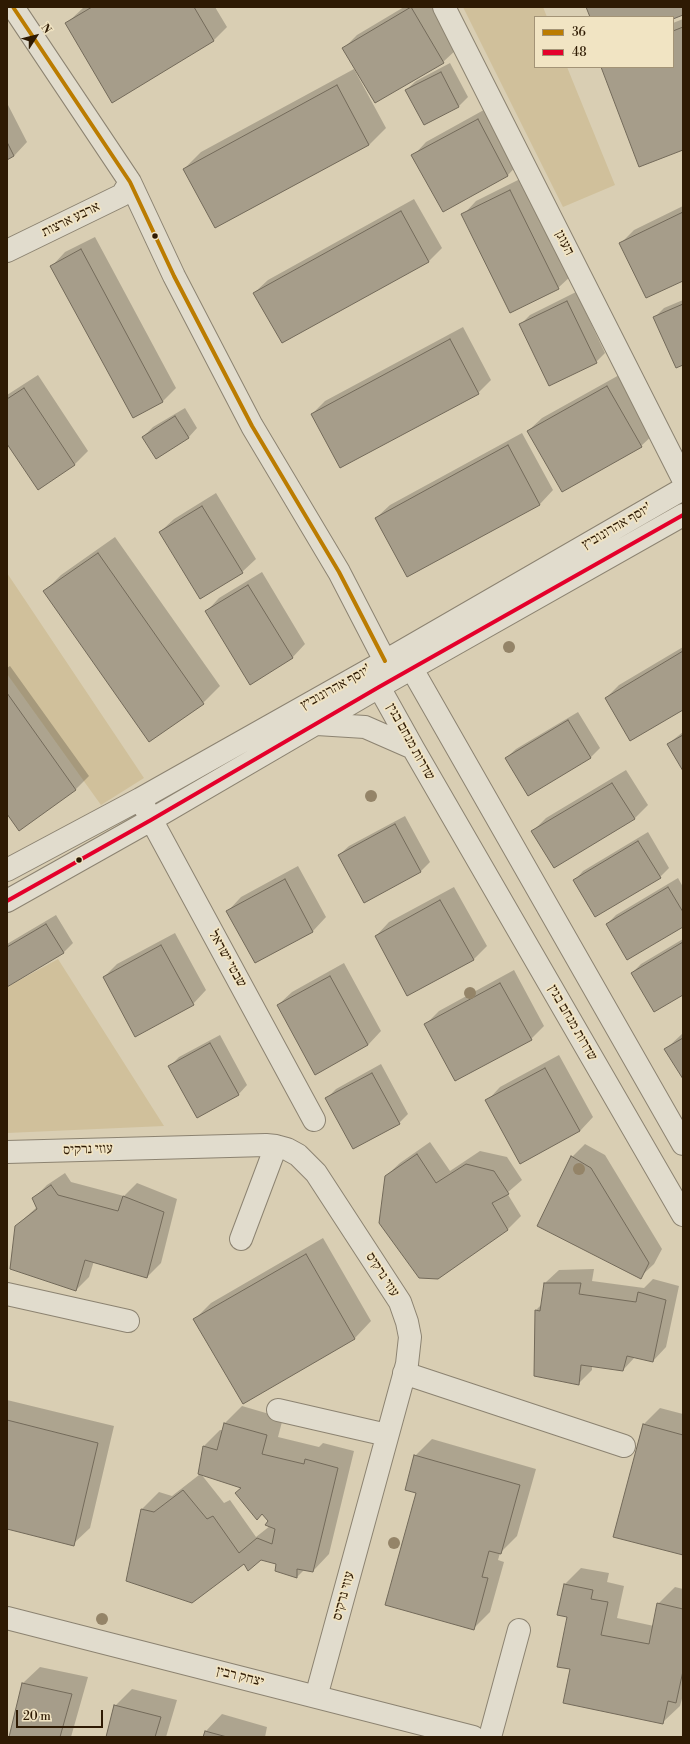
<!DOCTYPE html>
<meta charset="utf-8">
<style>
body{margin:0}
#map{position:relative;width:690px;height:1744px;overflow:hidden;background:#d9ceb3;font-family:"Libre Bodoni",serif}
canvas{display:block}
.frame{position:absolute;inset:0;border:8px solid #2e1a03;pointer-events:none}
.legend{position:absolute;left:534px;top:16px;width:140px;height:52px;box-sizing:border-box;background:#f1e4c3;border:1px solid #a39376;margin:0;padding:5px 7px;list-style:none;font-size:12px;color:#2e1a03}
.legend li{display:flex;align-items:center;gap:8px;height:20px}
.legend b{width:20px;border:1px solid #a39376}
.north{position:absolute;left:16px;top:16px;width:40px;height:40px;-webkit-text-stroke:3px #f1e4c3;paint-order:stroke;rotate:54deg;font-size:11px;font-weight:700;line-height:16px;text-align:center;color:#2e1a03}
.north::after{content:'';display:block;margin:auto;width:14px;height:18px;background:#2e1a03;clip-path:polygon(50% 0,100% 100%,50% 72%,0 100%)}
.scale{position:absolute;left:16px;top:1710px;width:87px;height:18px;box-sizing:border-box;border:2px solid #2e1a03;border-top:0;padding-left:5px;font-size:12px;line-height:14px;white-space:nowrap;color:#2e1a03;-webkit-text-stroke:3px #f1e4c3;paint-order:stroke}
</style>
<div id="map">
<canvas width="690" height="1744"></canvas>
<div class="frame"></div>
<ul class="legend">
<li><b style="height:5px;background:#bb7c01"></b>36</li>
<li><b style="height:5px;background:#e4002b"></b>48</li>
</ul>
<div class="north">N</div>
<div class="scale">20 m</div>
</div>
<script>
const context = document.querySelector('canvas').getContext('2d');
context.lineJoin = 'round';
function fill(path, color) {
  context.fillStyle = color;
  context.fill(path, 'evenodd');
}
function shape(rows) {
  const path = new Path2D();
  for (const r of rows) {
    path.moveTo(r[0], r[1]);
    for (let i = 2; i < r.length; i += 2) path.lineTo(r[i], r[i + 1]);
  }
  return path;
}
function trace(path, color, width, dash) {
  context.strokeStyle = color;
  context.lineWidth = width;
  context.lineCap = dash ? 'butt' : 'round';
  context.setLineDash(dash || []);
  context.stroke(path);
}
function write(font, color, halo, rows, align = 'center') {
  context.font = font + ' "Libre Bodoni","Frank Ruhl Libre",serif';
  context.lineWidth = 3.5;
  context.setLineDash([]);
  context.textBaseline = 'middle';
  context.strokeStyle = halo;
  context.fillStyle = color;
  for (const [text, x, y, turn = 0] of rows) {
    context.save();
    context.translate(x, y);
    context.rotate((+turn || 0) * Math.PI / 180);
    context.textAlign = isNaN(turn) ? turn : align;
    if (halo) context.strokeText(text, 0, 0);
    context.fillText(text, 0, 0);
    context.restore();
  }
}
const green = shape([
 [463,7,543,7,547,17,535,17,535,67,567,67,615,185,563,207],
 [7,573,144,778,101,805,7,674],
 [58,959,164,1126,7,1133,7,987]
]);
const shadow = shape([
 [84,7,215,7,227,27,214,40,113,101,66,24],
 [404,7,432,7,457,49,443,62,344,48,357,35],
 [683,19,683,149,602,67,673,67,673,23],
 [450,63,468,97,459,106,425,124,406,90,416,81],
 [354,69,386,128,369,145,216,227,184,169,201,152],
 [7,103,27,142,14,156,7,159],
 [491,106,521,161,508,175,443,210,413,156,426,142],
 [524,177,572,275,558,288,463,215,476,201],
 [414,199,442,248,429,261,254,293,268,280],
 [683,206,683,279,621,243,634,230],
 [95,237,176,388,163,401,133,417,52,266,65,252],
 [576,292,605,353,596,362,521,324,530,315],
 [683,300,683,364,655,317,664,308],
 [463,327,491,380,478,393,312,414,325,401],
 [621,374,655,433,641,446,528,431,542,418],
 [38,375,88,451,75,464,38,488,7,443,7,395],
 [185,408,197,428,188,438,143,437,153,427],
 [522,433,553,490,540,504,407,575,376,518,390,505],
 [216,493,256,559,242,572,160,532,174,519],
 [115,537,220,686,203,703,45,591,61,575],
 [262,572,305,644,292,658,206,612,219,598],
 [683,647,683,709,606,698,619,685],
 [10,666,89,776,76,789,19,830,7,812,7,668],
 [578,712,600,748,591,757,528,794,506,758,516,749],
 [683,732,683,769,668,744],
 [626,770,648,805,634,819,533,831,546,818],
 [405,816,430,862,421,871,365,902,339,855,349,846],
 [648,832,669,868,660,877,574,881,583,871],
 [298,866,326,917,313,931,256,962,228,911,241,897],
 [678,878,683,887,683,925,607,924,616,915],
 [454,887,487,946,473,960,376,936,389,922],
 [56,915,73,943,63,953,7,986,7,944],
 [175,933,206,990,193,1004,104,977,117,964],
 [683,939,683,994,632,973,641,964],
 [344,963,381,1031,368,1045,315,1073,278,1005,292,992],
 [514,970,544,1026,531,1039,425,1025,439,1011],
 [683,1033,683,1078,666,1049],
 [220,1035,247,1085,238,1095,170,1066,179,1057],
 [559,1055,593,1117,580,1131,487,1101,500,1087],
 [381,1064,408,1114,399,1123,327,1098,336,1089],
 [430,1142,450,1171,480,1151,507,1157,522,1180,507,1193,521,1216,508,1229,438,1278,386,1176,400,1163],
 [585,1144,605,1155,662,1249,654,1264,640,1277,572,1157],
 [65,1173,71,1182,124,1196,137,1183,177,1199,161,1263,147,1277,94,1261,89,1277,76,1290,16,1226,37,1207,33,1199,47,1185],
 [323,1238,371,1321,355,1338,243,1403,195,1319,211,1303],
 [594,1269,592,1281,644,1288,653,1279,679,1286,666,1347,653,1361,635,1357,623,1370,592,1365,592,1370,579,1383,536,1310,542,1304,545,1283,559,1270],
 [7,1400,114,1426,90,1528,73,1544,7,1528],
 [242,1406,283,1418,278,1437,319,1447,323,1443,354,1451,329,1554,313,1571,305,1569,297,1577,276,1570,277,1563,261,1559,127,1580,142,1509,159,1492,172,1496,199,1475,204,1446,220,1430,223,1430,225,1423],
 [201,1474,242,1487,269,1521,270,1526,256,1537,230,1500,224,1503],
 [660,1408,683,1414,683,1554,643,1425],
 [432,1439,536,1469,517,1536,500,1553,498,1560,504,1562,490,1612,473,1629,417,1492,415,1456],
 [581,1568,609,1573,607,1582,624,1586,617,1618,654,1626,658,1604,675,1587,683,1589,683,1695,680,1706,663,1722,571,1668,565,1584],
 [40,1667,88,1677,71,1737,10,1737,23,1683],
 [132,1689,177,1700,166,1737,107,1737,115,1706],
 [222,1714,267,1727,265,1737,204,1737,206,1731]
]);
const building = shape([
 [92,7,194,7,214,41,112,103,65,23,92,7],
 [411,7,444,63,375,103,342,48,411,7],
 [586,7,683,7,683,15,673,19,673,17,590,17,586,7],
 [683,27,683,150,639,167,601,67,673,67,673,31,683,27],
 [441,72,459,107,424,125,405,90,441,72],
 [337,85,369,145,215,228,183,169,337,85],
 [478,119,508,176,443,212,411,155,478,119],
 [7,142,14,156,7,160,7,142],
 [510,190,559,289,510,313,461,214,510,190],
 [401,211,429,262,282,343,253,293,401,211],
 [683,212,683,281,646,298,619,243,683,212],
 [81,249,163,402,133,418,50,266,81,249],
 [567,301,597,363,549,386,519,324,567,301],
 [683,304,683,365,676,368,653,317,683,304],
 [450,339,479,394,340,468,311,414,450,339],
 [607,386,642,447,562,492,527,431,607,386],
 [24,388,75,465,38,490,7,444,7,399,24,388],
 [175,416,189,438,156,459,142,437,175,416],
 [508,445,540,505,407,577,375,518,508,445],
 [202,506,243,573,200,599,159,532,202,506],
 [98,553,204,704,149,742,43,591,98,553],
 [248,585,293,658,250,685,205,611,248,585],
 [683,651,683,710,630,741,605,698,683,651],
 [7,693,76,790,19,831,7,814,7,693],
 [568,720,591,758,528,796,505,758,568,720],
 [683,735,683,771,667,744,683,735],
 [612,783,635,819,554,868,531,831,612,783],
 [395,824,421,872,364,903,338,855,395,824],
 [638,841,661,878,595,917,573,880,638,841],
 [285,879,313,932,255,963,226,911,285,879],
 [668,887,683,912,683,927,627,960,606,924,668,887],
 [440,900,474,960,407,996,375,936,440,900],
 [46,924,64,953,7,987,7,947,46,924],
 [683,942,683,995,654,1012,631,973,683,942],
 [161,945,194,1005,135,1037,103,977,161,945],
 [330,976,368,1045,315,1075,277,1005,330,976],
 [500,983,532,1040,455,1081,424,1024,500,983],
 [683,1038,683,1079,664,1049,683,1038],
 [210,1043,239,1095,197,1118,168,1066,210,1043],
 [545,1068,580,1131,520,1164,485,1100,545,1068],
 [372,1073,400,1124,353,1149,325,1098,372,1073],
 [417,1154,436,1183,466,1164,494,1171,509,1194,492,1203,508,1230,438,1279,419,1278,379,1223,385,1176,417,1154],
 [571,1156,591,1168,649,1263,641,1279,537,1226,571,1156],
 [51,1185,58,1195,118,1211,123,1196,164,1212,147,1278,85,1260,76,1291,10,1269,15,1226,37,1209,32,1198,51,1185],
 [306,1254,355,1339,243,1404,193,1319,306,1254],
 [544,1283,581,1283,579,1294,636,1302,638,1292,666,1300,653,1362,627,1356,623,1371,581,1365,579,1385,534,1376,535,1310,540,1311,544,1283],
 [7,1420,98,1443,74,1546,7,1529,7,1420],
 [224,1423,267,1435,262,1454,304,1464,305,1459,338,1468,313,1572,297,1569,297,1578,275,1571,276,1564,261,1560,248,1571,244,1564,192,1603,126,1581,141,1509,154,1512,183,1490,207,1519,213,1516,239,1553,257,1538,272,1544,275,1529,265,1525,268,1521,262,1514,257,1520,235,1493,241,1488,198,1474,203,1446,217,1450,224,1423],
 [643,1424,683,1435,683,1555,613,1537,643,1424],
 [414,1455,520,1485,501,1554,489,1551,482,1577,488,1578,474,1630,385,1605,416,1493,405,1490,414,1455],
 [564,1584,593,1590,591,1599,608,1602,601,1635,649,1644,657,1603,683,1609,683,1671,676,1703,668,1701,663,1724,563,1703,570,1669,557,1667,567,1617,557,1615,564,1584],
 [22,1683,72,1694,60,1737,9,1737,22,1683],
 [114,1705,161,1717,155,1737,106,1737,114,1705],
 [205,1731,227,1737,203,1737,205,1731]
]);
const minor = shape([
 [13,7,130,182,174,276,252,426,339,572,385,661],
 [444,7,683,479],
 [7,251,122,195,130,182],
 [399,665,412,669,683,1144],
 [383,672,379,687,413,748,683,1215],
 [317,724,365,727,413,748],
 [145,808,314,1120],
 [7,870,140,799,385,661,683,489],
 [7,901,151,820,379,687,683,515],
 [7,1152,266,1145,276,1146,287,1149,298,1155,316,1173,400,1302,407,1322,410,1337,407,1364,316,1697],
 [241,1239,276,1146],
 [7,1294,128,1321],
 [404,1373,624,1446],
 [278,1410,387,1435],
 [7,1618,473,1737],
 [490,1737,519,1630]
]);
const bus1 = shape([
 [13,7,130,182,174,276,252,426,339,572,385,661]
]);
const bus2 = shape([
 [7,901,151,820,379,687,683,515]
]);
const trees = [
 [509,647],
 [371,796],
 [470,993],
 [579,1169],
 [394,1543],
 [102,1619]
];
const markers = [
 [155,236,3.5,"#2e1a03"],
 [79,860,3.5,"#2e1a03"]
];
const streetNames = [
 ["ארבע ארצות",71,220,-26],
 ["העוגן",564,243,63],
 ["יוסף אהרונוביץ'",617,527,-30],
 ["יוסף אהרונוביץ'",336,688,-29],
 ["שדרות מנחם בגין",410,742,61],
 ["שבטי ישראל",227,959,61],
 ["שדרות מנחם בגין",572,1023,60],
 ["עוזי נרקיס",88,1150,-2],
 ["עוזי נרקיס",382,1275,57],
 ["עוזי נרקיס",344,1596,-75],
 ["יצחק רבין",240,1677,14]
];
fill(green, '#d0c09b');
fill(shadow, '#0003');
fill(building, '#a69d8a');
trace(building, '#736a5a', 1);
trace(minor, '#8c8371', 24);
trace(minor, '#e1dccd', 22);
trace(bus1, '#bb7c01', 4);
trace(bus2, '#e4002b', 4);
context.fillStyle = '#948468';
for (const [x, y] of trees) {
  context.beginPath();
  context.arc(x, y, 6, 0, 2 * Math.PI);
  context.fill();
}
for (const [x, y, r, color] of markers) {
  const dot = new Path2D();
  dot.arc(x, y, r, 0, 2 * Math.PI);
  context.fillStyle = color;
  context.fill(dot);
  trace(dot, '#f1e4c3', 1.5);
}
write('14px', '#2e1a03', '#f1e4c3', streetNames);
</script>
